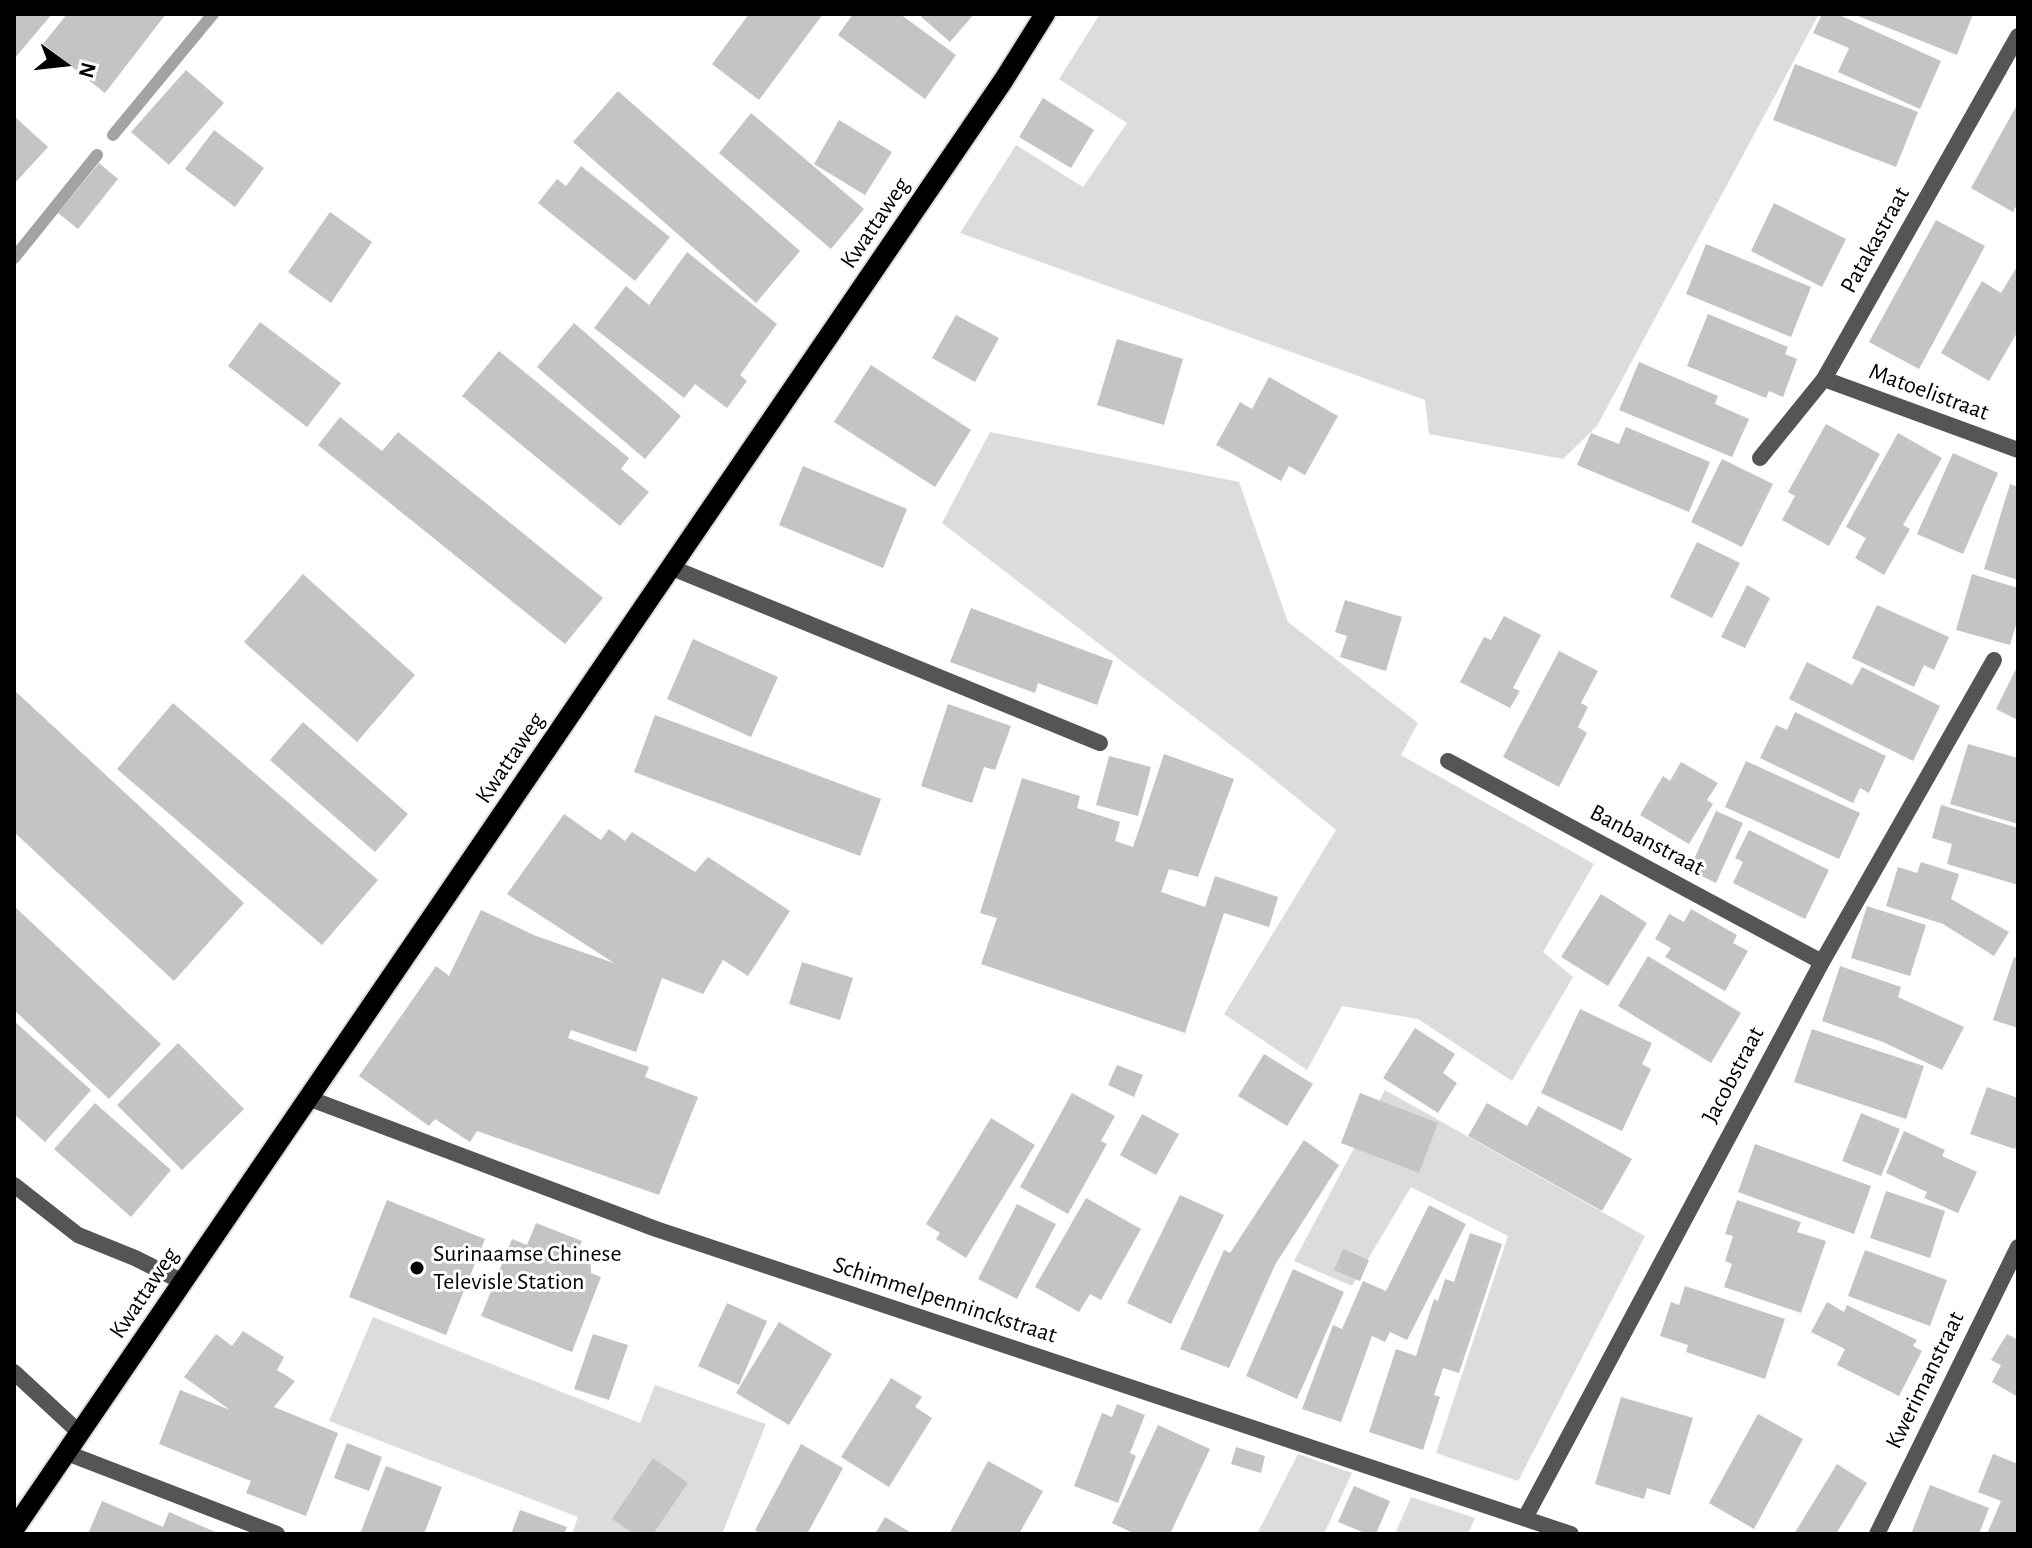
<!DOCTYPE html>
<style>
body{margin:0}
#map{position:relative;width:2032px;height:1548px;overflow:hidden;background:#fff;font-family:"Alegreya Sans",sans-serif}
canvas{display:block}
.frame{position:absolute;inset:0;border:16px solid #000;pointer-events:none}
.north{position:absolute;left:24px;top:24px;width:80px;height:80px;-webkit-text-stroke:6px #fff;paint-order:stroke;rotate:105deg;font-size:22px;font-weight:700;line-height:32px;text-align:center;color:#000}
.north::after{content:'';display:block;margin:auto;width:28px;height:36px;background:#000;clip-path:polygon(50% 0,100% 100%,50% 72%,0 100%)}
</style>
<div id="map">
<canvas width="2032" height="1548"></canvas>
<div class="frame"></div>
<div class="north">N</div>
</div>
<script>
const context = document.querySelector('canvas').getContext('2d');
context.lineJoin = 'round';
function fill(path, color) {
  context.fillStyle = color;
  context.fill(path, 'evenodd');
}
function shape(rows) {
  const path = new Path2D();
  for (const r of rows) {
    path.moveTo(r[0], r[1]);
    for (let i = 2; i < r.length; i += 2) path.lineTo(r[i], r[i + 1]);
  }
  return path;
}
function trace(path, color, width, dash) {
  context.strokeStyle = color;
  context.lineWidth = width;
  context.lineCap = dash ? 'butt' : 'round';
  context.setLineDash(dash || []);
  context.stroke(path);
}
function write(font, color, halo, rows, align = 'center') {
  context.font = font + ' "Alegreya Sans",sans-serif';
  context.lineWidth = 6;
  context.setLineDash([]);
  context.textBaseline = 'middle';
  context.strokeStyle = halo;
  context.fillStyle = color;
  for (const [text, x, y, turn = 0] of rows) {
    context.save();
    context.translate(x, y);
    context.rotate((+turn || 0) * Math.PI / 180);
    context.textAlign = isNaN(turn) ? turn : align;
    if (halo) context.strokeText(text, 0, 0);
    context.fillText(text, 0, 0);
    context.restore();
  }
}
const green = shape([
 [1100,14,1819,14,1597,426,1563,459,1429,434,1425,400,960,233,1016,145,1083,187,1127,123,1059,79],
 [990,432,1239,482,1288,622,1418,723,1401,755,1594,864,1543,952,1573,977,1512,1081,1418,1019,1342,1006,1307,1070,1224,1014,1336,830,1254,763,942,523],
 [1385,1090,1645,1236,1518,1481,1436,1453,1508,1236,1411,1187,1352,1286,1294,1261],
 [373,1317,640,1423,655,1385,766,1424,722,1534,572,1534,578,1517,329,1421],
 [1298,1454,1352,1473,1324,1534,1257,1534],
 [1411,1497,1475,1518,1468,1534,1395,1534]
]);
const stream = shape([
 [113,135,213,14],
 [14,258,97,155]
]);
const building = shape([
 [14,14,52,14,14,59],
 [67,14,166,14,105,93,43,44],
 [749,14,823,14,759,100,712,64],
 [853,14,900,14,956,55,925,99,838,35],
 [918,14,974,14,950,42],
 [1822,14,1837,14,1941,61,1920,109,1838,72,1849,48,1813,33],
 [1853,14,1973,14,1957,55],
 [1795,64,1918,112,1896,167,1773,120],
 [186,70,224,103,169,165,131,132],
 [618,91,800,251,756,303,573,142],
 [1043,98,1094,130,1071,168,1019,137],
 [2018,103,2018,203,2013,212,1971,188],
 [751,113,864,209,831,249,719,153],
 [14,116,48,147,14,184],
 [839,120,892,152,865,195,814,164],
 [214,130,264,168,235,207,185,169],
 [99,163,118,179,78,229,58,213],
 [581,166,670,237,635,281,538,203,557,179,566,186],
 [1774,203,1846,239,1822,287,1751,251],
 [330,212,372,242,331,303,288,272],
 [1936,220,1985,246,1919,369,1869,342],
 [1706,244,1811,287,1791,337,1686,294],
 [687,252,777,324,740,375,747,381,727,408,695,384,684,398,594,328,626,286,649,305],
 [2018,265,2018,331,1989,381,1941,353,1982,281,2001,293],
 [1708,314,1788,347,1785,354,1797,359,1783,397,1769,391,1766,398,1687,366],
 [956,315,999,338,975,382,932,358],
 [260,322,341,383,307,427,228,366],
 [574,323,681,416,645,459,537,367],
 [1117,339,1183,359,1164,425,1097,405],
 [499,351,629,458,621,469,649,492,620,526,462,396],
 [1639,362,1718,396,1715,404,1749,419,1732,457,1619,410],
 [871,365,971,430,935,487,834,422],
 [1269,377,1338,416,1305,475,1289,466,1281,481,1216,445,1240,402,1252,409],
 [340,417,382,451,398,432,603,598,565,644,318,445],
 [1826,424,1880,454,1829,546,1782,520,1795,496,1788,492],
 [1626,427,1710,462,1689,512,1577,465,1591,433,1619,444],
 [1898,433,1942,458,1903,525,1910,529,1884,575,1855,558,1866,538,1846,527],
 [1953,453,1998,473,1963,554,1917,534],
 [1722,459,1773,484,1742,547,1691,522],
 [803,466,907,509,883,568,779,525],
 [2010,484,2018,487,2018,580,1984,569],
 [1697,542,1740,563,1712,618,1670,597],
 [303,574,415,675,357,742,244,642],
 [1972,574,2018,588,2018,618,2010,645,1956,630],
 [1747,585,1770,598,1745,648,1721,637],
 [1345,600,1402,617,1386,671,1340,657,1347,636,1335,632],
 [1877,605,1949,637,1934,670,1924,665,1914,687,1852,658],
 [971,608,1113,661,1097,705,1038,683,1035,693,950,662],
 [1504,616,1541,635,1513,688,1520,691,1510,708,1460,682,1484,637,1491,640],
 [693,639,778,677,751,737,667,699],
 [1559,651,1598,671,1581,703,1588,707,1578,727,1587,733,1559,787,1503,757],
 [1807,662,1852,685,1862,667,1940,706,1913,761,1789,699],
 [2018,665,2018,720,1996,709],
 [14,690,244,903,174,981,14,832],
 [173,703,378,880,322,945,117,769],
 [948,704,1011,726,995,770,984,767,972,803,921,786],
 [1795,712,1886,756,1869,793,1860,788,1853,803,1760,758,1776,725,1787,730],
 [655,715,881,799,860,856,634,772],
 [303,722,408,814,375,852,270,760],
 [1968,744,2018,758,2018,824,1950,804],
 [1164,754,1234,779,1198,877,1169,869,1161,892,1205,907,1215,876,1278,897,1269,927,1224,913,1185,1033,981,964,997,918,980,913,1022,778,1080,796,1077,808,1120,822,1115,841,1133,847],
 [1109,756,1151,767,1138,816,1096,805],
 [1746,761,1860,813,1839,859,1725,807],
 [1681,762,1718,783,1707,800,1713,804,1689,844,1640,815,1663,776,1670,781],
 [1941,805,2018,828,2018,885,1947,864,1952,844,1932,838],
 [1716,811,1743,823,1716,883,1689,870],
 [564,814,601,840,609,829,625,841,632,832,695,872,708,857,790,911,748,976,723,960,703,994,662,978,636,1052,571,1030,568,1038,649,1067,645,1077,698,1097,659,1195,477,1131,470,1142,435,1119,429,1126,359,1076,436,966,449,976,481,910,536,936,614,963,507,894],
 [1749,830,1829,870,1805,919,1733,883,1743,862,1735,858],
 [1921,862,1959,874,1951,899,2009,932,1994,956,1943,924,1886,906,1898,867,1917,873],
 [1601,894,1647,923,1608,986,1561,957],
 [14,906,161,1044,109,1099,14,1010],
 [1867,906,1926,925,1910,976,1851,958],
 [1691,909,1737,935,1733,943,1748,951,1725,991,1665,957,1671,948,1655,939,1669,914,1684,922],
 [1648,956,1741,1013,1711,1063,1618,1006],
 [2014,957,2018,959,2018,1028,1993,1020],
 [802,962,853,978,840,1020,789,1004],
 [1840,966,1901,987,1898,997,1964,1027,1942,1070,1883,1042,1822,1021],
 [1580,1009,1652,1043,1642,1064,1651,1069,1622,1131,1541,1093],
 [14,1021,91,1090,45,1142,14,1114],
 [1415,1028,1455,1054,1443,1073,1457,1083,1438,1113,1383,1078],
 [1812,1029,1924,1066,1906,1119,1794,1082],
 [178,1043,244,1109,182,1170,117,1105],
 [1264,1054,1313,1084,1287,1126,1238,1096],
 [1117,1065,1143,1075,1134,1097,1108,1085],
 [1987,1087,2018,1098,2018,1141,2015,1149,1970,1134],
 [1072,1093,1115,1116,1101,1141,1107,1144,1068,1214,1020,1187],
 [1360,1093,1438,1123,1419,1173,1341,1143],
 [95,1103,171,1170,131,1217,54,1149],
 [1487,1103,1527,1126,1538,1106,1632,1159,1602,1211,1468,1136],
 [1861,1113,1900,1129,1881,1176,1842,1161],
 [1142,1114,1179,1134,1156,1175,1120,1155],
 [991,1118,1035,1145,966,1258,936,1239,940,1233,926,1224],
 [1904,1131,1945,1150,1942,1156,1977,1172,1958,1213,1924,1198,1927,1192,1886,1173],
 [1304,1140,1339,1165,1275,1265,1229,1368,1180,1349,1224,1250,1230,1253],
 [1755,1144,1871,1186,1854,1234,1738,1192],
 [1886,1191,1945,1211,1930,1258,1870,1238],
 [1180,1195,1224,1215,1171,1324,1127,1303],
 [1086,1198,1141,1229,1101,1300,1090,1294,1079,1312,1035,1287],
 [387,1200,485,1239,446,1335,349,1297],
 [1737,1200,1801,1222,1797,1232,1826,1241,1801,1313,1724,1287,1732,1264,1725,1261,1733,1236,1725,1234],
 [1017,1204,1056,1224,1017,1299,978,1279],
 [1429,1205,1466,1224,1407,1340,1390,1332,1385,1342,1372,1336,1341,1422,1302,1409,1333,1325,1342,1329,1363,1281,1386,1291],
 [536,1223,582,1241,578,1249,590,1253,591,1273,601,1277,572,1352,481,1316,512,1239,527,1245],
 [1470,1233,1502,1244,1459,1373,1443,1368,1434,1395,1440,1397,1423,1450,1369,1432,1396,1349,1416,1356,1434,1299,1438,1301,1445,1279,1454,1282],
 [1343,1249,1369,1260,1360,1281,1334,1270],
 [1865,1250,1947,1280,1930,1326,1848,1296],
 [1293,1269,1344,1292,1297,1399,1246,1376],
 [1685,1286,1785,1319,1765,1379,1686,1352,1688,1345,1660,1336,1671,1302,1679,1305],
 [1827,1302,1844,1312,1847,1305,1917,1340,1913,1346,1922,1351,1899,1396,1837,1365,1845,1349,1811,1332],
 [727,1303,767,1321,739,1385,698,1366],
 [779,1322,832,1354,789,1425,736,1393],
 [243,1331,284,1357,277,1370,295,1381,274,1407,338,1433,306,1516,246,1493,251,1481,159,1444,180,1390,230,1410,184,1377,216,1334,232,1346],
 [593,1334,628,1345,609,1400,574,1389],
 [2007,1334,2018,1340,2018,1397,1992,1382,2001,1365,1991,1360],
 [891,1378,922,1397,915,1407,932,1418,889,1487,841,1457],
 [1621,1397,1693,1418,1670,1495,1647,1488,1644,1499,1595,1484],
 [1117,1404,1145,1415,1130,1453,1136,1456,1118,1503,1074,1486,1102,1413,1112,1417],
 [1758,1414,1803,1439,1754,1529,1709,1503],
 [1158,1425,1210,1449,1170,1534,1135,1534,1112,1523],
 [347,1443,382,1457,369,1491,334,1478],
 [801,1444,843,1468,807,1534,762,1534,755,1530],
 [1236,1447,1265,1456,1261,1473,1231,1464],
 [1993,1454,2018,1464,2018,1534,1987,1534,2001,1501,1978,1492],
 [653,1458,688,1483,653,1534,634,1534,612,1519],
 [988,1461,1043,1491,1019,1534,949,1534],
 [1837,1464,1867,1483,1836,1534,1794,1534],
 [386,1466,442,1487,424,1534,360,1534],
 [1930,1485,1989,1508,1979,1534,1911,1534],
 [1354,1486,1390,1501,1376,1534,1367,1534,1338,1522],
 [102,1501,163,1527,169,1512,220,1534,88,1534],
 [520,1510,567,1527,564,1534,511,1534],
 [885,1517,913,1534,875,1534]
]);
const lane = shape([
 [670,567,1100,743],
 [14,1185,78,1235,135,1258,183,1282],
 [14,1372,80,1433]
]);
const street = shape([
 [1824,379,2018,450],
 [1760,458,1824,379,2018,36],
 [1448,761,1822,962],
 [308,1098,656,1229,1571,1534],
 [67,1453,277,1534],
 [1525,1518,1822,962,1994,660],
 [1877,1534,2018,1247]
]);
const primary = shape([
 [14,1529,1003,81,1045,14]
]);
const markers = [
 [417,1268,8,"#000"]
];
const streetNames = [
 ["Kwattaweg",875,223,-56],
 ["Patakastraat",1875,240,-61],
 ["Matoelistraat",1929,392,20],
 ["Kwattaweg",510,758,-56],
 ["Banbanstraat",1647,840,28],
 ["Jacobstraat",1733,1075,-62],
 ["Kwattaweg",144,1293,-56],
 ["Schimmelpenninckstraat",945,1300,18],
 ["Kwerimanstraat",1925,1380,-64]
];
const poiNames = [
 ["Surinaamse Chinese",433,1254],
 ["Televisle Station",433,1282]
];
fill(green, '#dcdcdc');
trace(stream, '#a3a3a3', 12);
fill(building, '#c4c4c4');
trace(primary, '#dbdbdb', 24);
trace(lane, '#555', 16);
trace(street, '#555', 16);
trace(primary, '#000', 20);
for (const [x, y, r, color] of markers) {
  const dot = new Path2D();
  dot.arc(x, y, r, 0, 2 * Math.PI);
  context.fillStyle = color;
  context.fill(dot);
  trace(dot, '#fff', 3);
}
write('24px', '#000', '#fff', streetNames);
write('24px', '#000', '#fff', poiNames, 'left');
</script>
